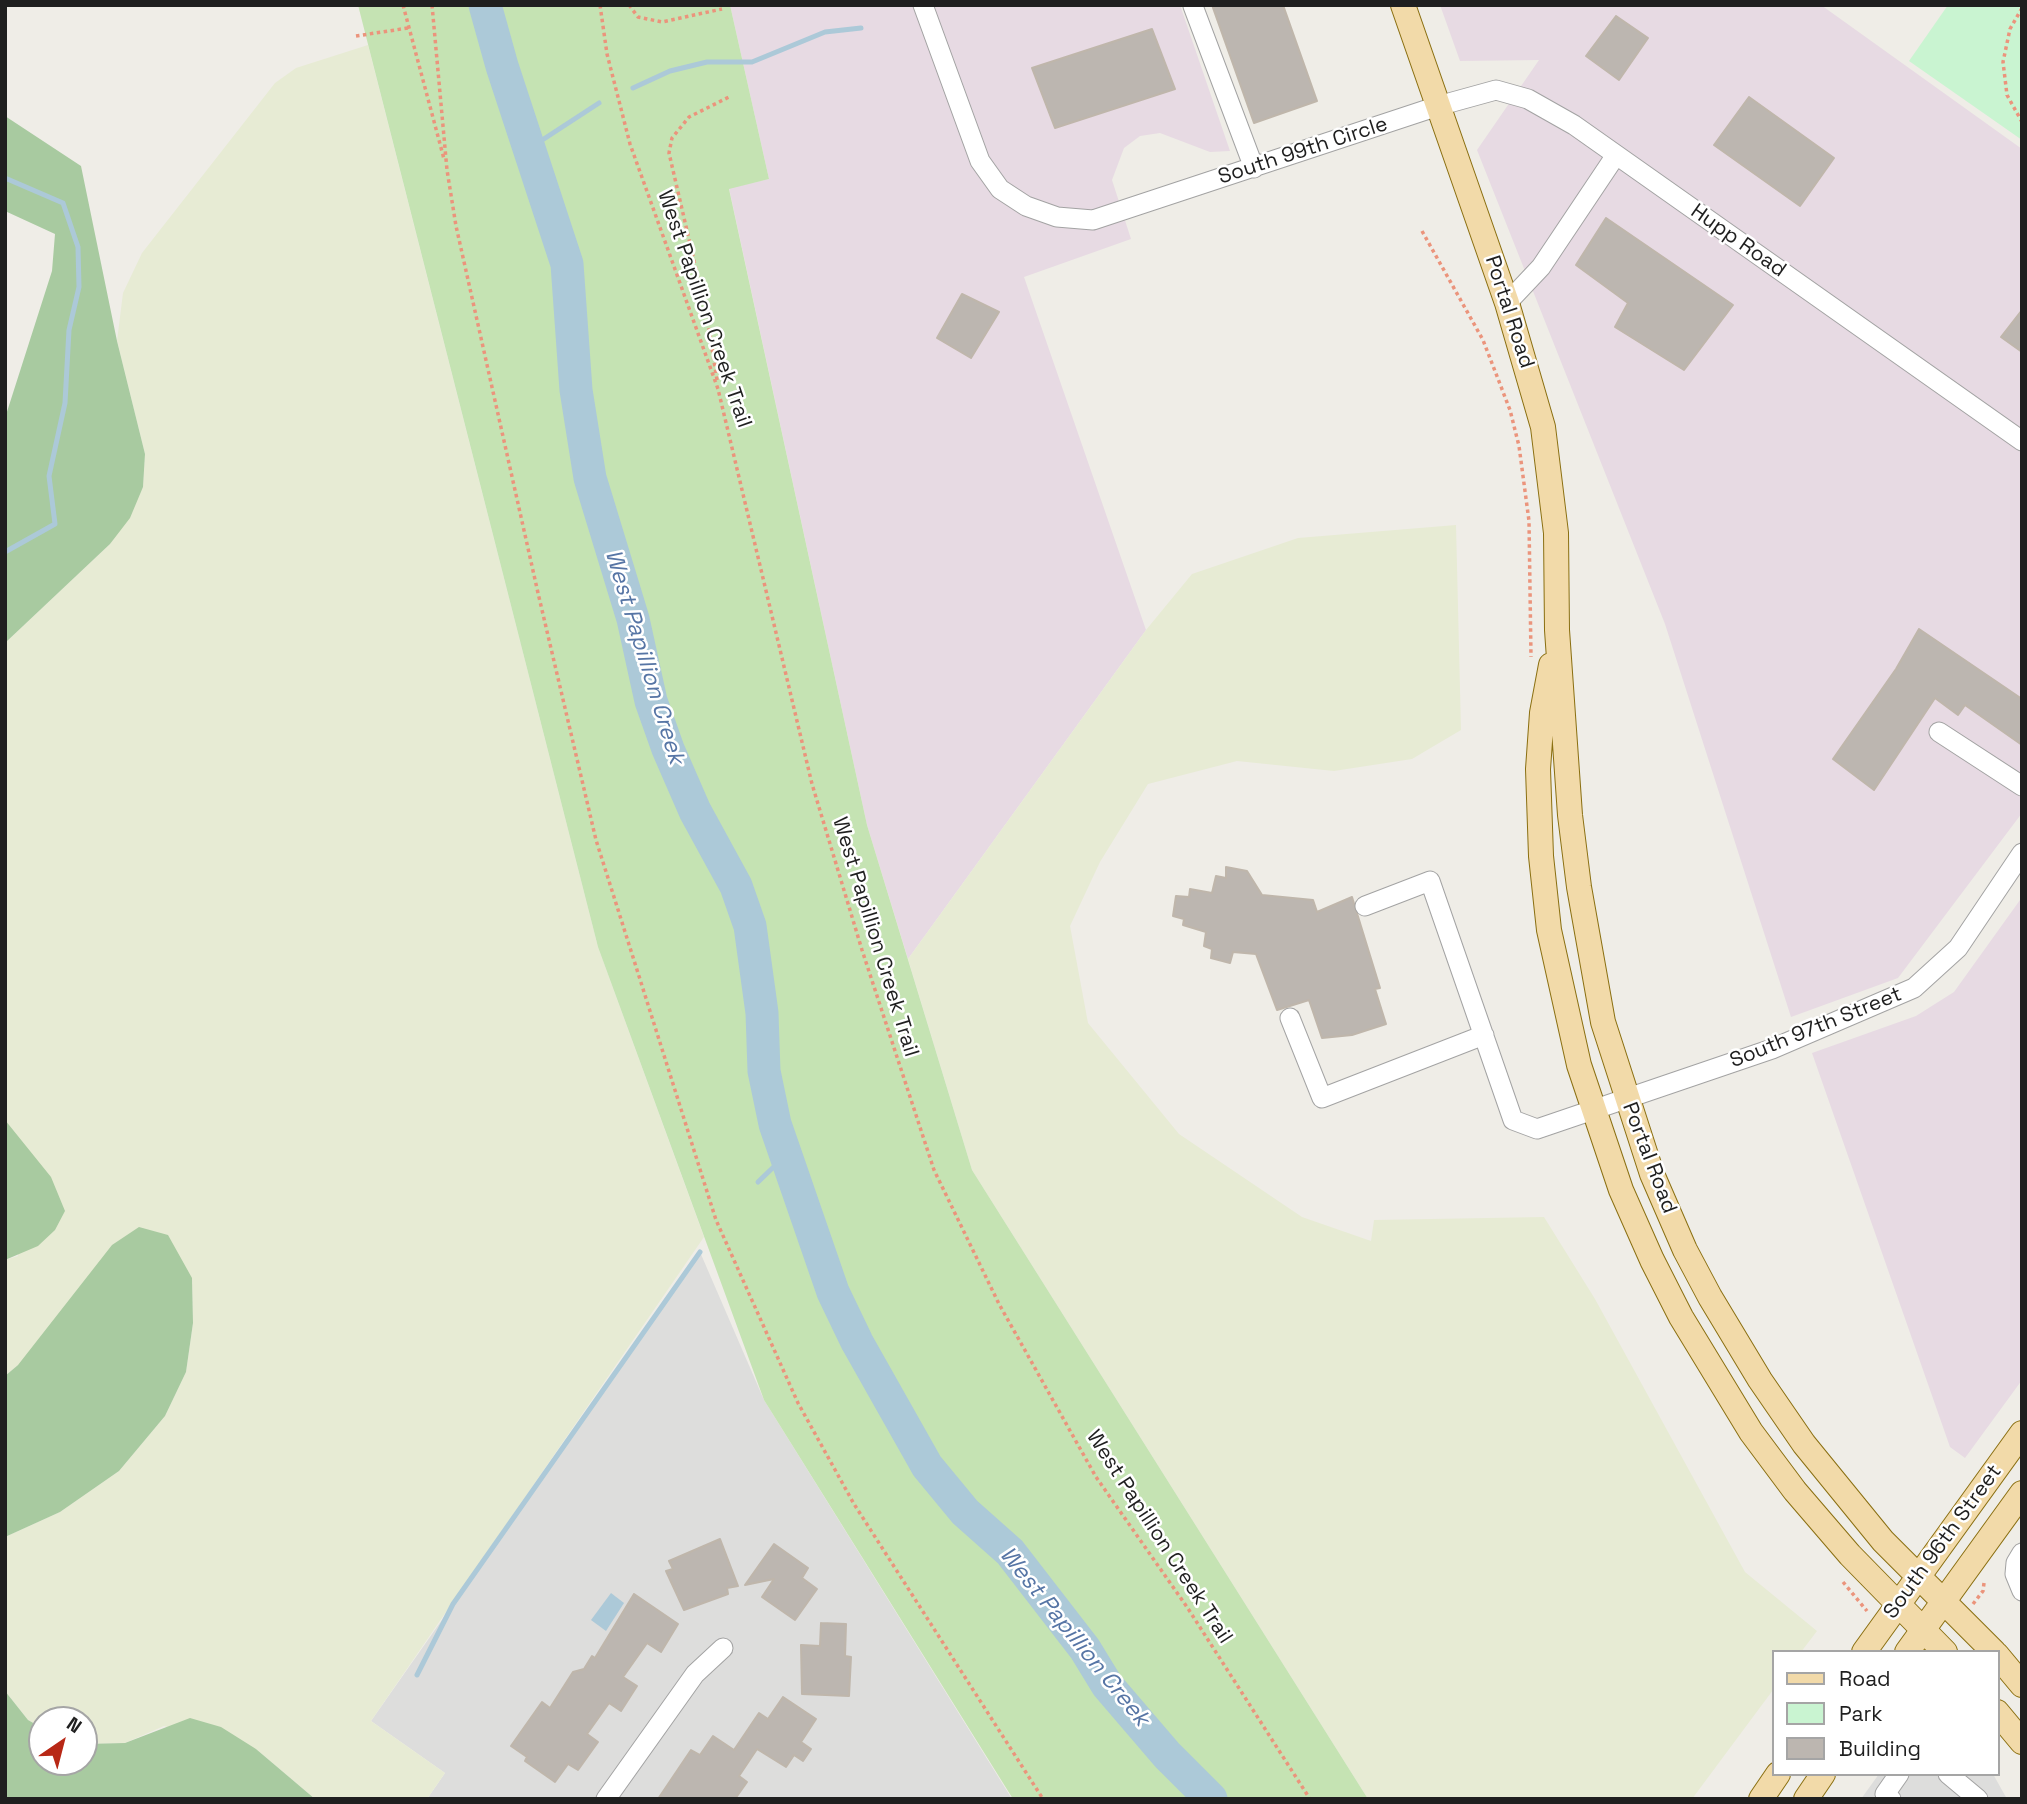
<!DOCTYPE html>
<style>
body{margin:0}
#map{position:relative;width:2027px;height:1804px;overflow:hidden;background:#efede7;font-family:"Space Grotesk",sans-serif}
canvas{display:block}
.frame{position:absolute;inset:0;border:7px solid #1f1f1f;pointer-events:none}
.legend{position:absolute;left:1772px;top:1650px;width:228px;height:126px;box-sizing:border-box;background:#fff;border:2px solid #a5a5a5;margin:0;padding:9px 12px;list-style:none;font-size:21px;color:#1f1f1f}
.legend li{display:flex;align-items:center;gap:14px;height:35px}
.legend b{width:35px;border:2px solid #a5a5a5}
.north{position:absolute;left:28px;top:1706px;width:70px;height:70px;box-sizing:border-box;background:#fff;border:2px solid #a5a5a5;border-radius:50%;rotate:35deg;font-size:19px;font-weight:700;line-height:28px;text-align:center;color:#1f1f1f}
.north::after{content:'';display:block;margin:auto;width:24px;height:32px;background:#b82816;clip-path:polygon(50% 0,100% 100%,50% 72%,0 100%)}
</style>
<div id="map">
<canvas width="2027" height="1804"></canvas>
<div class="frame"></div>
<ul class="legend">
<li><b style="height:9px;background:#f2daa9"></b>Road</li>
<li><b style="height:19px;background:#c9f4d1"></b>Park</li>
<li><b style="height:19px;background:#bcb6b0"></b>Building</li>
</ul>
<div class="north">N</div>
</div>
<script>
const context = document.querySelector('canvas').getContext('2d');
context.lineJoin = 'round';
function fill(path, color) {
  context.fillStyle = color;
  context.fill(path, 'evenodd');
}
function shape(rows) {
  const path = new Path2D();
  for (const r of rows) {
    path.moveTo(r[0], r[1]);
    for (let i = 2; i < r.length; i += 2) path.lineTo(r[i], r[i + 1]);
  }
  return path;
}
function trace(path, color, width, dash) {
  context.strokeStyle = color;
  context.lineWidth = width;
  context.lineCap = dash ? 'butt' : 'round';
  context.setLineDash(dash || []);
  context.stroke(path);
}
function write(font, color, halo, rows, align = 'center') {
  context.font = font + ' "Space Grotesk",sans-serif';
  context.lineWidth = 5;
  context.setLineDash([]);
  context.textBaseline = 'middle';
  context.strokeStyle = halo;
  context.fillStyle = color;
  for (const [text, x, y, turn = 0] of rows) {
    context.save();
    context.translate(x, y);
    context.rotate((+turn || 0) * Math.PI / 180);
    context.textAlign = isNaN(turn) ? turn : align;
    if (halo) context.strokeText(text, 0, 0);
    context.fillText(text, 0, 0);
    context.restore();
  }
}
const residential = shape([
 [700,1252,764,1400,1012,1799,427,1799,445,1773,371,1721],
 [1879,1774,1993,1774,2007,1799,1861,1799]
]);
const industrial = shape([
 [730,5,1180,5,1230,151,1210,152,1160,133,1140,136,1124,148,1112,180,1131,239,1024,277,1146,630,908,959,867,825,729,188,769,179],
 [1440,5,1821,5,2022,149,2022,813,1898,978,1791,1017,1665,624,1477,150,1539,60,1460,61],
 [2020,900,2022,1380,1965,1458,1950,1447,1812,1053,1916,1016,1954,992]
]);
const farmland = shape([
 [368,45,598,947,704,1237,371,1721,445,1773,427,1799,315,1799,256,1749,164,1726,125,1743,84,1744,84,1720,42,1720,42,1728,28,1720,5,1691,5,1537,60,1512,119,1471,165,1416,186,1372,193,1323,192,1278,18,1365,5,1376,5,1260,18,1256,5,1120,5,643,110,544,143,487,145,454,117,341,123,293,142,253,275,83,296,68],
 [1456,525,1461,730,1412,759,1334,771,1237,761,1148,784,1100,862,1070,926,1088,1023,1179,1134,1302,1217,1371,1241,1374,1220,1544,1217,1595,1299,1745,1572,1817,1631,1801,1652,1773,1652,1773,1690,1692,1799,1368,1799,972,1170,908,959,1146,630,1192,574,1298,538]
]);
const grass = shape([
 [358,5,730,5,769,179,729,189,867,825,972,1170,1368,1799,1013,1799,764,1400,598,947]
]);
const forest = shape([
 [5,116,81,166,117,341,145,454,143,487,130,518,110,544,5,643,5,418,52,271,55,234,5,211],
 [5,1120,51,1177,65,1211,55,1230,38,1246,5,1260],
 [139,1227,168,1235,192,1278,193,1323,186,1372,165,1416,119,1471,60,1512,5,1537,5,1376,18,1365,112,1245],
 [5,1691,28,1720,42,1728,42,1762,84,1762,84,1744,125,1743,190,1718,221,1727,256,1749,315,1799,5,1799]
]);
const park = shape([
 [1948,5,2022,5,2022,140,1909,61]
]);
const water = shape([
 [611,1593,624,1603,606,1631,591,1620]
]);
const stream = shape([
 [633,88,670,71,707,62,752,62,825,32,861,28],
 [530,148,599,103],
 [5,178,63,203,78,247,79,287,69,330,65,403,49,476,55,524,5,552],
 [758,1182,784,1157],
 [417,1675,453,1604,700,1252]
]);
const river = shape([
 [485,5,502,66,567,264,576,390,590,478,633,619,651,701,668,749,695,811,736,886,750,926,762,1013,764,1071,775,1124,833,1292,857,1342,927,1466,965,1512,1010,1552,1085,1649,1107,1685,1167,1755,1211,1799]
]);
const building = shape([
 [1212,5,1283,5,1317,101,1254,123,1212,5],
 [1616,16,1648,38,1619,80,1586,56,1616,16],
 [1152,29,1175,89,1055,128,1032,68,1152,29],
 [1749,97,1834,158,1800,206,1714,145,1749,97],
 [1606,218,1733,305,1684,370,1615,327,1628,303,1576,265,1606,218],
 [962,294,999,312,971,358,937,338,962,294],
 [2022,310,2022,352,2001,337,2022,310],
 [1919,629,2022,699,2022,745,1965,705,1958,715,1935,698,1874,790,1833,759,1896,669,1919,629],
 [1226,867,1247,871,1262,895,1313,900,1317,912,1352,897,1380,988,1375,989,1386,1024,1352,1035,1322,1038,1309,1000,1277,1010,1256,954,1233,952,1230,963,1211,958,1212,949,1204,946,1206,932,1183,925,1184,919,1173,916,1176,896,1189,897,1190,889,1212,893,1216,876,1226,878,1226,867],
 [720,1539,738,1586,727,1588,728,1594,684,1610,666,1571,673,1569,669,1561,720,1539],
 [774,1544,808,1568,802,1578,817,1589,795,1620,762,1597,774,1579,745,1585,774,1544],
 [634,1594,678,1624,661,1652,647,1643,623,1677,637,1686,621,1711,609,1703,587,1734,598,1742,578,1770,568,1764,555,1782,525,1761,527,1757,511,1746,542,1702,550,1708,573,1672,584,1669,592,1656,595,1658,634,1594],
 [821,1623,846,1624,845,1656,851,1657,849,1696,802,1694,801,1645,820,1646,821,1623],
 [783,1697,816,1719,801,1742,811,1749,803,1761,794,1755,786,1767,757,1749,739,1776,747,1782,735,1799,658,1799,691,1750,700,1755,713,1736,734,1750,759,1713,768,1719,783,1697]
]);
const path = shape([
 [403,5,444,159],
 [432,5,447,170,456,226,538,593,596,840,716,1220,798,1403,854,1504,1043,1799],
 [600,5,607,54,630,144,718,389,812,784,862,950,934,1170,999,1304,1096,1477,1187,1607,1310,1799],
 [629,5,638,17,662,22,722,9],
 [2022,8,2010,29,2003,62,2007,95,2022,122],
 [356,36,408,28],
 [1422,231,1483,340,1510,410,1519,446,1529,521,1531,657],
 [717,380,707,317,669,153,672,138,689,117,729,97],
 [1843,1582,1867,1611],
 [1973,1604,1983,1591,1984,1583]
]);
const minor = shape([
 [923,5,980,161,1000,189,1026,206,1057,217,1093,220,1438,106,1496,90,1528,99,1574,125,2022,441],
 [1193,6,1254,168],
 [1507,303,1541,267,1616,155],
 [1939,732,2022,786],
 [1365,906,1430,881,1513,1120,1537,1129,1772,1049,1914,988,1958,948,2022,853],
 [1290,1018,1322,1098,1484,1035],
 [2022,1553,2016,1563,2015,1574,2022,1591],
 [1948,1774,1978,1799],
 [606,1799,695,1674,723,1648],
 [1891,1799,1885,1794,1899,1774]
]);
const major = shape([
 [1403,5,1507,303,1543,427,1556,533,1557,630,1570,815,1579,887,1603,1022,1652,1174,1685,1250,1710,1297,1760,1380,1804,1444,1883,1541,1994,1652],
 [1551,665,1542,713,1538,769,1541,856,1549,930,1579,1065,1621,1190,1652,1260,1681,1317,1751,1432,1795,1491,1850,1555,1945,1652],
 [1864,1652,2022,1433],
 [1907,1652,2022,1493],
 [1997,1655,2022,1685],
 [1997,1712,2022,1742],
 [1761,1799,1778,1774],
 [1806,1799,1823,1774]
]);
const streetNames = [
 ["South 99th Circle",1303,151,-18],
 ["Hupp Road",1738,241,35],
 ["West Papillion Creek Trail",704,309,71],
 ["Portal Road",1509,312,72],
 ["West Papillion Creek Trail",875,937,73],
 ["South 97th Street",1816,1028,-22],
 ["Portal Road",1649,1158,69],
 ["West Papillion Creek Trail",1159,1537,57],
 ["South 96th Street",1943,1542,-54]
];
const waterNames = [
 ["West Papillion Creek",644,657,73],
 ["West Papillion Creek",1074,1637,51]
];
fill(residential, '#dddddc');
fill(industrial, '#e7dae3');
fill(farmland, '#e7ebd4');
fill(grass, '#c5e3b3');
fill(forest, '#a8caa0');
fill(park, '#c9f4d1');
fill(water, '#acc9d8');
trace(stream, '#acc9d8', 5);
trace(river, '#acc9d8', 33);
fill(building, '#bcb6b0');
trace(building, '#bfb6ab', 2);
trace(minor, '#a3a3a3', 21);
trace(major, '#8a6f11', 26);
trace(path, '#eb947c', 3.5, [3.5, 3.5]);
trace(minor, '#fff', 19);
trace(major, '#f2daa9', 24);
write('21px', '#1f1f1f', '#fff', streetNames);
write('italic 23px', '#5675a5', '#fff', waterNames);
</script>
